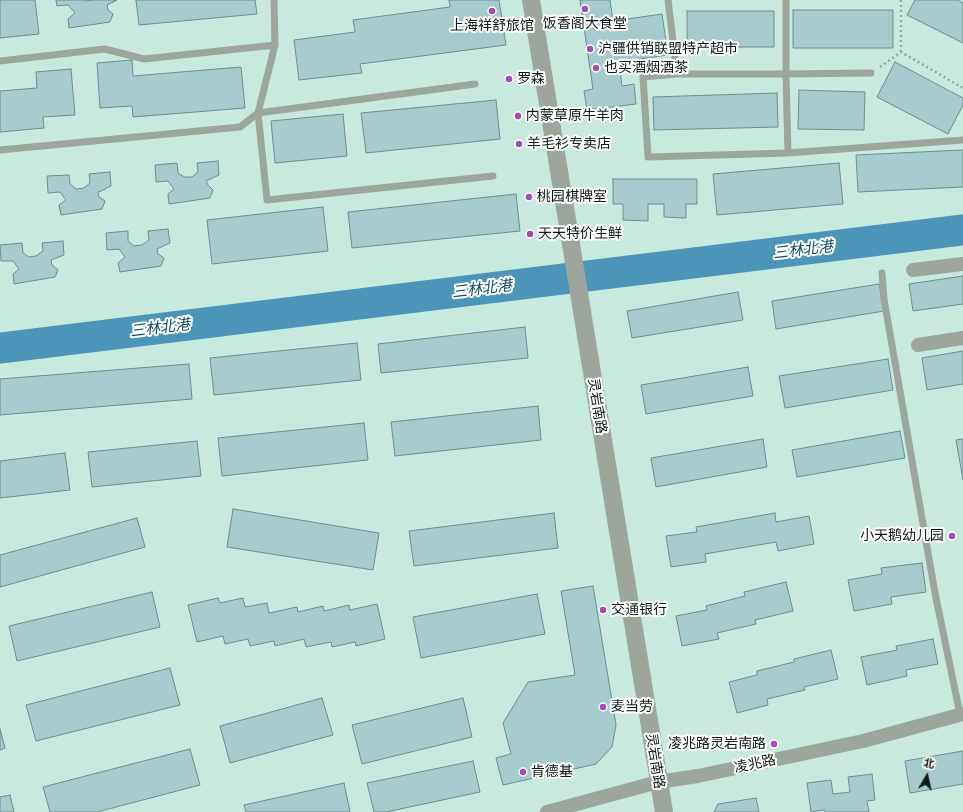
<!DOCTYPE html>
<meta charset="utf-8">
<style>
body{margin:0}
#map{position:relative;width:963px;height:812px;overflow:hidden;background:#c7e9de;font-family:Raleway,"Noto Sans SC",sans-serif}
canvas{display:block}
.north{position:absolute;left:907px;top:756px;width:40px;height:40px;-webkit-text-stroke:3px #fff;paint-order:stroke;rotate:9deg;font-size:11px;font-weight:700;line-height:16px;text-align:center;color:#0c1814}
.north::after{content:'';display:block;margin:auto;width:14px;height:18px;background:#0c1814;clip-path:polygon(50% 0,100% 100%,50% 72%,0 100%)}
</style>
<div id="map">
<canvas width="963" height="812"></canvas>
<div class="north">北</div>
</div>
<script>
const context = document.querySelector('canvas').getContext('2d');
context.lineJoin = 'round';
function shape(rows) {
  const path = new Path2D();
  for (const r of rows) {
    path.moveTo(r[0], r[1]);
    for (let i = 2; i < r.length; i += 2) path.lineTo(r[i], r[i + 1]);
  }
  return path;
}
function trace(path, color, width, dash) {
  context.strokeStyle = color;
  context.lineWidth = width;
  context.lineCap = dash ? 'butt' : 'round';
  context.setLineDash(dash || []);
  context.stroke(path);
}
function fill(path, color) {
  context.fillStyle = color;
  context.fill(path, 'evenodd');
}
function write(font, color, halo, rows, align = 'center') {
  context.font = font + ' Raleway,"Noto Sans SC",sans-serif';
  context.lineWidth = 4;
  context.setLineDash([]);
  context.textBaseline = 'middle';
  context.strokeStyle = halo;
  context.fillStyle = color;
  for (const [text, x, y, turn = 0] of rows) {
    context.save();
    context.translate(x, y);
    context.rotate((+turn || 0) * Math.PI / 180);
    context.textAlign = isNaN(turn) ? turn : align;
    if (halo) context.strokeText(text, 0, 0);
    context.fillText(text, 0, 0);
    context.restore();
  }
}
const river = shape([
 [0,348,963,230]
]);
const building = shape([
 [0,0,35,0,39,34,0,38,0,0],
 [56,0,82,0,84,1,93,0,117,0,107,5,108,10,113,14,110,22,69,28,68,19,75,13,68,5,57,6,56,0],
 [136,0,255,0,257,14,139,25,136,0],
 [449,0,499,0,506,45,360,64,362,73,299,80,294,40,355,32,353,20,450,7,449,0],
 [580,0,610,0,613,21,662,14,668,55,619,62,622,86,634,84,636,104,587,110,584,91,593,89,580,0],
 [915,0,958,0,963,3,963,43,907,15,915,0],
 [793,10,893,10,893,48,793,48,793,10],
 [687,11,774,11,774,47,687,47,687,11],
 [132,60,133,76,241,67,245,108,133,117,132,106,100,108,97,63,132,60],
 [895,62,963,98,963,105,948,134,877,97,895,62],
 [71,69,75,115,43,117,44,128,0,132,0,91,37,88,36,72,71,69],
 [799,90,865,92,864,130,798,129,799,90],
 [777,93,778,127,654,130,653,97,777,93],
 [496,100,500,139,366,153,361,113,496,100],
 [343,114,347,156,275,163,271,121,343,114],
 [963,150,963,187,858,192,856,155,963,150],
 [218,161,219,175,206,181,208,185,213,190,210,198,169,204,168,194,174,189,168,181,156,182,155,165,177,163,178,173,184,177,192,177,198,172,197,163,218,161],
 [839,163,843,204,717,215,713,174,839,163],
 [110,172,111,186,101,191,98,192,99,197,105,201,102,209,61,215,59,205,66,200,60,192,48,193,47,176,69,175,70,184,76,189,84,188,90,183,89,174,110,172],
 [613,179,697,179,697,204,686,204,686,218,664,217,664,204,648,204,648,221,623,220,623,204,613,204,613,179],
 [516,194,520,231,352,248,348,212,516,194],
 [323,207,328,251,212,264,207,220,323,207],
 [168,229,170,243,157,249,158,254,164,258,161,266,120,272,118,263,125,257,119,249,107,250,106,233,128,231,128,241,134,246,142,245,149,240,148,231,168,229],
 [63,241,64,255,51,260,52,265,58,270,55,277,14,284,13,274,19,269,13,261,1,261,0,245,22,243,23,253,29,257,36,256,43,251,42,243,63,241],
 [963,276,963,304,913,311,909,284,963,276],
 [879,284,884,311,776,329,772,301,879,284],
 [738,292,743,320,632,338,627,311,738,292],
 [525,327,528,358,381,373,378,344,525,327],
 [357,343,361,380,214,395,210,358,357,343],
 [963,351,963,384,927,390,922,358,963,351],
 [888,359,893,390,785,408,779,376,888,359],
 [189,364,192,399,0,415,0,379,189,364],
 [748,367,753,396,646,414,641,385,748,367],
 [538,406,541,440,395,456,391,422,538,406],
 [364,423,368,460,222,476,218,438,364,423],
 [900,431,905,458,797,477,792,450,900,431],
 [763,439,767,467,656,487,651,458,763,439],
 [963,439,963,480,956,440,963,439],
 [197,441,201,476,92,487,88,452,197,441],
 [65,453,70,490,0,498,0,461,65,453],
 [233,509,379,533,373,570,227,547,233,509],
 [554,513,558,548,414,566,409,531,554,513],
 [775,513,776,522,809,516,814,544,778,551,776,542,705,554,706,562,671,567,666,536,697,532,696,527,775,513],
 [137,518,145,547,0,587,0,555,137,518],
 [922,563,926,592,891,597,892,604,854,611,848,580,882,574,881,568,922,563],
 [786,582,793,611,755,620,756,624,717,633,719,639,682,646,676,616,707,610,706,606,745,596,744,592,786,582],
 [593,586,616,725,612,747,596,764,503,785,496,758,511,754,503,723,528,682,575,675,561,591,593,586],
 [152,592,160,627,17,661,9,626,152,592],
 [537,594,545,634,421,658,413,617,537,594],
 [218,598,220,603,243,598,245,607,267,603,269,613,297,607,298,612,323,606,324,611,349,605,350,610,377,604,385,639,356,646,355,642,332,647,331,642,306,647,304,639,275,646,274,641,250,646,248,639,225,644,223,636,197,642,188,605,218,598],
 [933,639,938,664,906,670,907,676,867,685,861,657,897,650,896,646,933,639],
 [831,650,838,679,804,687,805,690,767,699,768,705,737,713,729,682,757,675,757,671,794,662,794,659,831,650],
 [170,668,180,705,36,741,26,705,170,668],
 [322,698,333,735,230,763,220,726,322,698],
 [463,698,472,737,362,764,352,725,463,698],
 [0,729,5,748,0,750,0,729],
 [190,749,200,785,97,812,50,812,43,787,190,749],
 [963,751,963,784,910,793,905,761,963,751],
 [473,761,480,792,386,812,374,812,367,783,473,761],
 [872,774,875,800,867,801,869,812,825,812,824,810,811,812,807,783,831,780,833,794,850,792,848,777,872,774],
 [344,783,350,812,246,812,244,805,344,783],
 [10,795,14,812,0,812,0,797,10,795],
 [756,798,759,812,714,812,718,804,756,798]
]);
const path = shape([
 [901,52,901,0],
 [880,67,901,52,963,88]
]);
const service = shape([
 [274,0,275,45,258,113,267,200,493,176],
 [668,0,677,74,643,77,648,157,788,153,963,140],
 [786,0,786,74,788,153],
 [0,61,105,49,144,59,275,45],
 [677,74,786,74,871,73],
 [0,150,240,127,258,113,475,84],
 [882,273,884,299,935,593,960,714]
]);
const minor = shape([
 [913,270,963,264],
 [918,345,963,338],
 [547,812,658,782,698,776,863,741,963,714]
]);
const tertiary = shape([
 [531,0,664,812]
]);
const markers = [
 [585,9,4,"#a44cb9"],
 [492,11,4,"#a44cb9"],
 [590,49,4,"#a44cb9"],
 [596,68,4,"#a44cb9"],
 [509,79,4,"#a44cb9"],
 [518,116,4,"#a44cb9"],
 [519,144,4,"#a44cb9"],
 [529,197,4,"#a44cb9"],
 [530,234,4,"#a44cb9"],
 [952,536,4,"#a44cb9"],
 [603,610,4,"#a44cb9"],
 [603,707,4,"#a44cb9"],
 [774,744,4,"#a44cb9"],
 [523,772,4,"#a44cb9"]
];
const poiNames = [
 ["饭香阁大食堂",585,24,"center"],
 ["上海祥舒旅馆",492,26,"center"],
 ["沪疆供销联盟特产超市",598,49],
 ["也买酒烟酒茶",604,68],
 ["罗森",517,79],
 ["内蒙草原牛羊肉",526,116],
 ["羊毛衫专卖店",527,144],
 ["桃园棋牌室",537,197],
 ["天天特价生鲜",538,234],
 ["小天鹅幼儿园",944,536,"right"],
 ["交通银行",611,610],
 ["麦当劳",611,707],
 ["凌兆路灵岩南路",766,744,"right"],
 ["肯德基",531,772]
];
const streetNames = [
 ["灵岩南路",597,406,81],
 ["灵岩南路",655,761,81],
 ["凌兆路",755,764,-12]
];
const waterNames = [
 ["三林北港",803,250,-7],
 ["三林北港",482,289,-7],
 ["三林北港",160,328,-7]
];
trace(river, '#4b95b8', 31);
fill(building, '#a6cbcd');
trace(building, '#6b8e91', 1);
trace(path, '#8eaaa1', 2.5, [2, 3]);
trace(service, '#9da69c', 7);
trace(minor, '#9da69c', 14);
trace(tertiary, '#9da69c', 18);
for (const [x, y, r, color] of markers) {
  const dot = new Path2D();
  dot.arc(x, y, r, 0, 2 * Math.PI);
  context.fillStyle = color;
  context.fill(dot);
  trace(dot, '#fff', 1.5);
}
write('14px', '#0c1814', '#fff', poiNames, 'left');
write('14px', '#0c1814', '#fff', streetNames);
write('italic 15px', '#0e4b64', '#fff', waterNames);
</script>
